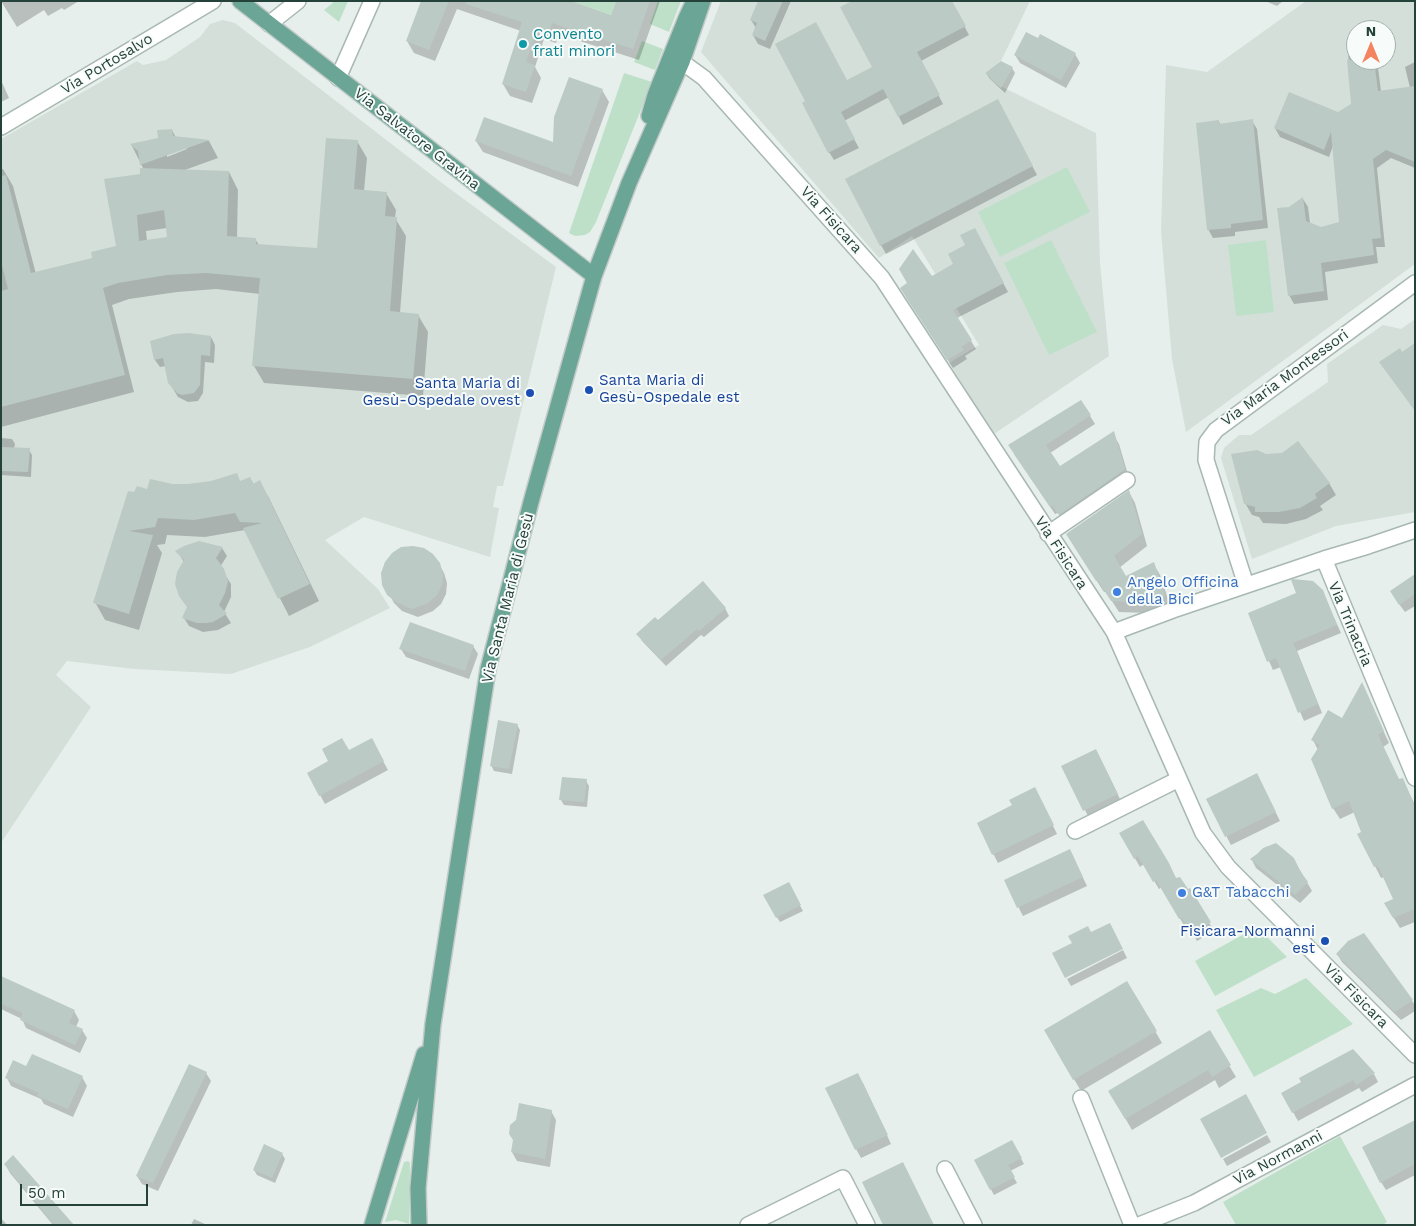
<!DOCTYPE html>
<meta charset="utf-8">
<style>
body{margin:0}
#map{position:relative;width:1416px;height:1226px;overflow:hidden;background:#e6efeb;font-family:"Work Sans",sans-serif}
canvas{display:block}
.frame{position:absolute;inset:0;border:2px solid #24423a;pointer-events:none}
.north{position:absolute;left:1346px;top:20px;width:50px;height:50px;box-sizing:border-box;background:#f7fbf9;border:1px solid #a3b1ad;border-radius:50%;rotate:0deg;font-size:14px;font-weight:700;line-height:20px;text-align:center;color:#24423a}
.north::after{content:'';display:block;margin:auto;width:18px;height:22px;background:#f4845f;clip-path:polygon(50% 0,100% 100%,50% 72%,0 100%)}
.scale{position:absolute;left:20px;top:1184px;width:128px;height:22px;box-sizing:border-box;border:2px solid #24423a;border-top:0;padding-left:6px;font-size:15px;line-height:18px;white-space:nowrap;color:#24423a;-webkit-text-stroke:4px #f7fbf9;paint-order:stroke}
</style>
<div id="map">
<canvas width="1416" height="1226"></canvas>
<div class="frame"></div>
<div class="north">N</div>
<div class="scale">50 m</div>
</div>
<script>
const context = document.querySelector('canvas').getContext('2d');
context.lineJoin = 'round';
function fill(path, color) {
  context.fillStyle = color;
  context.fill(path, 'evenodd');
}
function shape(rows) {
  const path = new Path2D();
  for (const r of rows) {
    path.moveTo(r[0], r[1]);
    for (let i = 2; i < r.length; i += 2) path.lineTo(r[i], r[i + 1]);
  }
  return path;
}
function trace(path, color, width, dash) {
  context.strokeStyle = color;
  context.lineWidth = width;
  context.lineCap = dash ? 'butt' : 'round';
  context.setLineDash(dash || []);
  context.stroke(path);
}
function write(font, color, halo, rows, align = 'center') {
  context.font = font + ' "Work Sans",sans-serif';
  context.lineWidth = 4;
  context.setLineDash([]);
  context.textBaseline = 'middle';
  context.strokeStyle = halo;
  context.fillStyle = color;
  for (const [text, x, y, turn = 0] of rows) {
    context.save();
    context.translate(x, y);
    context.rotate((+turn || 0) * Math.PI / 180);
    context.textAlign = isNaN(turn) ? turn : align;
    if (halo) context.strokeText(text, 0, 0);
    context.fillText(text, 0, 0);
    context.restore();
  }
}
const built = shape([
 [721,1,1030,1,1001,61,985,73,996,84,1096,133,1100,263,1109,356,994,434,949,363,979,345,912,236,879,258,701,52],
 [1306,1,1415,1,1415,264,1186,432,1172,359,1161,231,1166,65,1207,72],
 [1356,30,1386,30,1386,60,1356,60],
 [223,20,235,23,442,183,556,267,503,486,497,486,493,507,499,508,490,557,364,517,325,540,378,589,390,608,310,647,231,674,134,669,67,661,56,675,91,707,1,843,1,139,137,61,143,65,166,60,200,37,210,24],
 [1415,319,1415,512,1336,526,1252,559,1221,458,1224,448,1239,435,1251,435,1328,382,1327,364,1383,325,1401,329]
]);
const green = shape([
 [335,1,348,1,339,22,324,10],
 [571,1,616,1,611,15],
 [658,1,681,1,669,32,650,24],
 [642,41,663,49,655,70,634,62],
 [624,73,652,82,596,222,590,232,585,235,575,236,569,233],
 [1067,167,1090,212,1000,257,978,212],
 [1051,240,1097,332,1049,355,1004,263],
 [1266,240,1274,312,1236,316,1228,245],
 [1257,927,1287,957,1215,996,1195,961],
 [1306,978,1353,1024,1254,1077,1216,1010,1261,988,1275,994],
 [1340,1136,1387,1222,1383,1225,1236,1225,1223,1202],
 [408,1161,410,1163,409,1224,396,1220,385,1222,404,1162]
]);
const shadow = shape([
 [1,1,79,1,64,10,62,8,48,16,44,10,17,27],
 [423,1,570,1,612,16,617,1,660,1,639,60,558,34,556,43,544,39,535,67,541,78,532,103,510,96,503,84,521,31,457,9,435,61,414,53,407,41],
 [759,1,791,1,770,49,758,44,753,35,756,28,751,20],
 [951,1,969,35,921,61,943,104,903,125,889,97,844,121,859,148,834,160,829,152,846,82,873,68],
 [1265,1,1283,1,1277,6],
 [1348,52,1356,52,1356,60,1377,60,1381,91,1410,88,1405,67,1415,62,1415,168,1391,158,1377,168,1385,247,1376,247,1378,263,1325,272,1328,300,1294,304,1289,295,1289,208,1303,199,1308,207,1310,223,1321,228,1341,223,1333,146,1329,157,1280,137,1275,128,1338,114,1352,105],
 [1075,54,1080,63,1066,88,1020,63,1015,55],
 [1012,68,1015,73,1005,93,989,78,986,73],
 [1,80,9,98,1,102],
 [602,90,609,102,578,187,483,152,476,141,554,144],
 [1002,109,1037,175,886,254,881,245],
 [1252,121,1257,129,1268,228,1235,232,1235,236,1213,238,1208,229,1219,122,1221,125],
 [172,130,176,138,209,141,218,158,182,171,229,172,238,190,237,238,255,239,259,245,318,250,357,141,367,158,364,191,386,193,396,210,395,218,406,236,400,313,418,315,428,332,423,396,264,383,254,366,260,294,216,289,177,292,129,299,112,305,134,392,1,427,1,169,3,169,13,186,36,274,94,259,118,247,144,170,131,144,159,139],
 [186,147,187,149,167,157,167,154],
 [167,228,168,238,147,241,146,231],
 [979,238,1008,292,957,318,976,349,965,356,967,359,953,368,906,297,932,278,955,265,967,246],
 [211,337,215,345,214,363,205,362,203,393,198,401,188,402,178,397,169,382,166,366,160,367,155,360,152,342],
 [1081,401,1095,424,1050,453,1060,468,1114,436,1119,444,1129,478,1065,523,1058,513,1055,514,1014,454],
 [1,438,12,439,15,444,14,449,29,450,32,455,31,477,1,475],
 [250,478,254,485,259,481,269,498,319,601,289,616,245,530,205,537,167,535,165,544,157,545,162,553,139,630,105,620,95,602,148,490,172,485,241,482],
 [1329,483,1336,495,1320,506,1323,510,1306,519,1286,524,1263,523,1259,517,1252,515,1245,503],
 [1129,492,1135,503,1147,546,1119,568,1125,577,1153,563,1160,575,1171,608,1147,613,1119,612,1106,592,1104,592,1074,546],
 [222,548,227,556,220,567,231,584,231,597,224,612,231,623,218,630,203,632,189,626,184,618,188,607,184,562,177,551],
 [439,564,444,573,447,583,446,594,441,604,433,611,418,617,402,611,394,603,389,594],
 [1415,575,1415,606,1405,612,1396,600],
 [1322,591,1341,633,1297,651,1322,713,1304,721,1281,667,1273,670,1269,661],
 [725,608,729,616,704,637,701,635,666,666,642,641,638,634,658,622],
 [473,646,478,654,469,679,406,657,401,649],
 [1362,685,1389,743,1383,747,1399,781,1403,780,1415,805,1415,922,1400,928,1392,915,1395,900,1384,877,1381,878,1359,834,1363,832,1355,812,1340,819,1333,808,1318,750,1313,740,1343,719],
 [517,725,520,730,512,774,494,771,491,765],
 [371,739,388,770,325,804,308,773],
 [1100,759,1122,803,1089,818,1085,810],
 [586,781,589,786,587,807,564,805,561,800],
 [1261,783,1280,821,1231,845,1207,799],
 [1039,797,1057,834,998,863,978,824,1014,806],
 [1121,834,1176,879,1188,891,1190,890,1214,931,1197,941,1188,925,1185,927,1162,887,1159,889,1144,864,1140,867],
 [1293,858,1312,891,1300,903,1256,868,1252,860],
 [1074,859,1087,886,1023,916,1005,881],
 [788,884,803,911,780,922,764,896],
 [1363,935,1415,1005,1415,1011,1401,1020,1342,962,1337,954],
 [1123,950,1127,958,1071,986,1067,979],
 [1,978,74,1011,79,1020,76,1027,82,1030,87,1038,80,1053,26,1028,22,1019,1,1009],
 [1127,983,1162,1043,1081,1091,1045,1030],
 [1209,1032,1236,1077,1219,1088,1215,1080,1132,1130,1110,1092],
 [27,1068,82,1077,87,1086,73,1117,44,1104,41,1099,11,1086,7,1078],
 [206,1073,211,1081,158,1191,142,1184,137,1176],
 [1374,1074,1378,1082,1362,1092,1359,1088,1298,1121,1283,1094],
 [863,1083,891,1144,861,1158,856,1149],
 [551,1111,556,1120,550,1167,517,1161,512,1152,517,1120],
 [1415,1122,1415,1175,1386,1190,1381,1182],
 [1267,1135,1271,1142,1227,1166,1223,1159],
 [1012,1142,1024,1164,1010,1171,1017,1183,994,1195,975,1160],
 [282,1154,285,1159,275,1183,257,1175,254,1170],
 [5,1164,72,1225,53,1225,10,1173],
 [1,1218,7,1225,1,1225],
 [194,1219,207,1225,191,1225]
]);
const building = shape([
 [421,1,449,1,429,50,406,41],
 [467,1,571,1,611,15,616,1,650,1,633,49,552,23,549,32,538,28,526,62,535,65,526,92,502,84,522,22,466,4],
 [758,1,783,1,765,41,752,35,757,23,750,20],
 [852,1,952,1,966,26,917,52,940,95,898,117,883,89,841,112,855,139,828,153,802,103,805,101,775,44,816,22,847,80,872,67,840,7],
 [1026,32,1038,38,1040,34,1076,53,1061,80,1014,55],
 [1347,60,1374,60,1378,91,1415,86,1415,162,1386,150,1373,159,1381,238,1372,239,1374,255,1321,263,1324,291,1288,296,1277,208,1289,207,1303,197,1306,221,1321,227,1339,222,1331,132,1324,150,1274,128,1289,92,1338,112,1351,104],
 [1001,61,1013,67,1001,88,985,73],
 [569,77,603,89,571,176,475,141,484,117,553,142,554,117],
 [998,99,1033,166,880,246,845,179],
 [1253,119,1263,220,1231,224,1231,228,1207,230,1196,123,1219,120,1219,124],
 [172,129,173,136,210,140,140,165,138,151,130,144,158,138,157,130],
 [326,138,358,140,354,189,387,192,385,216,397,217,390,311,419,314,413,379,252,366,260,278,206,273,167,275,118,283,103,288,125,375,1,407,1,291,8,289,1,261,1,176,6,175,31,273,92,258,91,252,116,246,104,179,140,174,140,168,229,171,227,236,256,238,256,244,317,248],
 [164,210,167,237,139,241,137,215],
 [975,228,1004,283,953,310,972,340,961,347,964,350,947,360,900,288,907,283,899,269,913,249,932,276,953,264,948,254,965,245,960,235],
 [189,333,211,336,210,356,201,355,200,385,194,393,182,395,177,393,168,383,163,358,154,360,150,341,174,334],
 [1415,343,1415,411,1379,362,1400,348,1402,352],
 [1081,400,1091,415,1046,445,1060,466,1114,431,1125,469,1059,515,1052,505,1050,507,1008,445],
 [1298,441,1330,483,1315,494,1317,498,1300,508,1279,512,1255,512,1255,507,1244,504,1231,454,1257,450,1266,454,1282,453],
 [1,447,30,448,28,472,1,471],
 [237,473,240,481,250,477,253,484,260,480,310,584,278,599,243,528,262,523,240,522,235,513,194,520,158,518,155,527,129,531,153,535,129,614,93,603,128,491,134,492,137,486,147,489,150,479,173,484,188,484,211,481],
 [1129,490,1142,534,1114,556,1126,576,1154,562,1165,596,1140,602,1111,601,1098,581,1096,581,1066,534],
 [199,541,223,547,216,558,224,569,228,581,225,593,219,605,227,614,213,622,206,623,197,623,182,618,187,607,179,596,175,584,177,572,184,560,175,551,184,546],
 [413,546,424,548,433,554,440,563,443,574,442,585,437,595,428,603,412,609,396,602,387,595,382,585,381,573,385,562,392,553,401,547],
 [1415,574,1415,594,1399,605,1390,591],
 [1293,579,1313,581,1323,590,1337,625,1293,643,1318,704,1298,713,1276,658,1267,662,1248,613,1296,593,1291,580],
 [703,581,726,608,699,631,697,629,661,660,636,634,655,617,658,620],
 [410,622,474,645,465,671,399,649],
 [1362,682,1384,731,1378,735,1399,779,1403,778,1415,807,1415,909,1393,918,1384,903,1393,899,1378,866,1374,867,1357,834,1361,832,1349,801,1332,809,1311,759,1320,745,1311,740,1328,710,1342,718],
 [498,720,518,724,509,769,490,766],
 [342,738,349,750,372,738,384,761,319,796,307,773,328,761,322,749],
 [1096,749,1118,794,1083,811,1061,766],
 [1257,773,1276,812,1225,837,1206,799],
 [562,777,587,779,584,802,559,800],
 [1035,787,1054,825,992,855,977,823,1012,805,1009,800],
 [1143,820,1169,863,1176,878,1180,877,1188,889,1190,888,1211,922,1191,934,1182,918,1179,919,1156,880,1153,882,1138,856,1134,859,1119,833],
 [1276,843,1294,858,1300,871,1308,882,1295,895,1250,859,1257,854,1263,848],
 [1070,849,1083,877,1017,908,1004,880],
 [789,882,801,905,776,918,763,895],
 [1110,923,1123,949,1065,978,1052,953,1072,943,1068,936,1088,926,1091,932],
 [1364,933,1413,1000,1395,1012,1336,954,1348,941],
 [1,976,75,1010,69,1023,83,1029,75,1045,20,1020,23,1013,1,1004],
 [1127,981,1157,1031,1073,1080,1044,1030],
 [1210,1030,1231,1065,1212,1077,1208,1070,1125,1119,1108,1091],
 [1353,1049,1375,1073,1356,1085,1353,1080,1292,1113,1281,1093,1301,1082,1299,1078],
 [32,1054,83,1076,68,1109,37,1096,39,1093,5,1078,13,1060,26,1066],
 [189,1064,207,1072,153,1183,136,1176],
 [858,1073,888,1135,855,1150,825,1088],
 [1246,1094,1267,1133,1221,1158,1200,1119],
 [519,1103,552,1110,545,1159,511,1152,513,1140,509,1134,510,1125,516,1120],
 [1415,1120,1415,1164,1380,1183,1362,1147],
 [1012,1140,1022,1158,1008,1165,1015,1177,990,1190,974,1160],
 [264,1144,283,1153,272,1178,253,1170],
 [13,1155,74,1225,54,1225,4,1164],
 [903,1162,934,1225,883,1225,862,1182]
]);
const minor = shape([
 [269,24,298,1],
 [682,62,704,78,882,278,1114,632,1203,833,1228,867,1415,1055],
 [338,78,372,1],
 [1,127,213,1],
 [1048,534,1127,480],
 [1324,559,1368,546,1415,530],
 [1246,585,1206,460,1207,442,1216,430,1415,283],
 [1114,632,1173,610,1324,559,1415,778],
 [1075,831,1179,779],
 [1081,1098,1132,1225],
 [945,1169,974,1225],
 [748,1225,843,1178,867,1225],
 [1139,1225,1194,1203,1415,1085]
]);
const major = shape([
 [240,1,594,276],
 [649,116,655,95,686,18,694,1],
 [372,1225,424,1054],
 [419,1225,418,1188,433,1024,488,669,531,502,594,276,629,183,682,62,703,1]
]);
const markers = [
 [523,44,5,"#0f9aa8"],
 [589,390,5,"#1a4fb4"],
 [530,393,5,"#1a4fb4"],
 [1117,592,5,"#3f7fe0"],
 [1182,893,5,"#3f7fe0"],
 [1325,941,5,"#1a4fb4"]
];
const cultureNames = [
 ["Convento",533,35],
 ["frati minori",533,52]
];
const streetNames = [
 ["Via Portosalvo",107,64,-31],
 ["Via Salvatore Gravina",417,139,38],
 ["Via Fisicara",831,220,48],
 ["Via Maria Montessori",1285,378,-36],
 ["Via Fisicara",1061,553,57],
 ["Via Santa Maria di Gesù",508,598,-76],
 ["Via Trinacria",1350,624,67],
 ["Via Fisicara",1356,996,45],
 ["Via Normanni",1278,1158,-28]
];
const transitNames = [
 ["Santa Maria di",599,381,"left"],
 ["Gesù-Ospedale est",599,398,"left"],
 ["Santa Maria di",520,384],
 ["Gesù-Ospedale ovest",520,401],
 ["Fisicara-Normanni",1315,932],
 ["est",1315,949]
];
const shopNames = [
 ["Angelo Officina",1127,583],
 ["della Bici",1127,600],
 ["G&T Tabacchi",1192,893]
];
fill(built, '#d4dfda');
fill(green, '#bfe0c8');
fill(shadow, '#0003');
fill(building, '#bbcac4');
trace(minor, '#a8b8b2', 18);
trace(major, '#c2cac8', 18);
trace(minor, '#fff', 15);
trace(major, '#6aa596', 15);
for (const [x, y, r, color] of markers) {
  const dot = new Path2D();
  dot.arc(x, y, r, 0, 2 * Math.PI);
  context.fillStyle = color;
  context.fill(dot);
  trace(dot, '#f7fbf9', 2);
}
write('15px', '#0d838f', '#f7fbf9', cultureNames, 'left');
write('15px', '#24423a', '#f7fbf9', streetNames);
write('15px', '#164399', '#f7fbf9', transitNames, 'right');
write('15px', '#366cbe', '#f7fbf9', shopNames, 'left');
</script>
